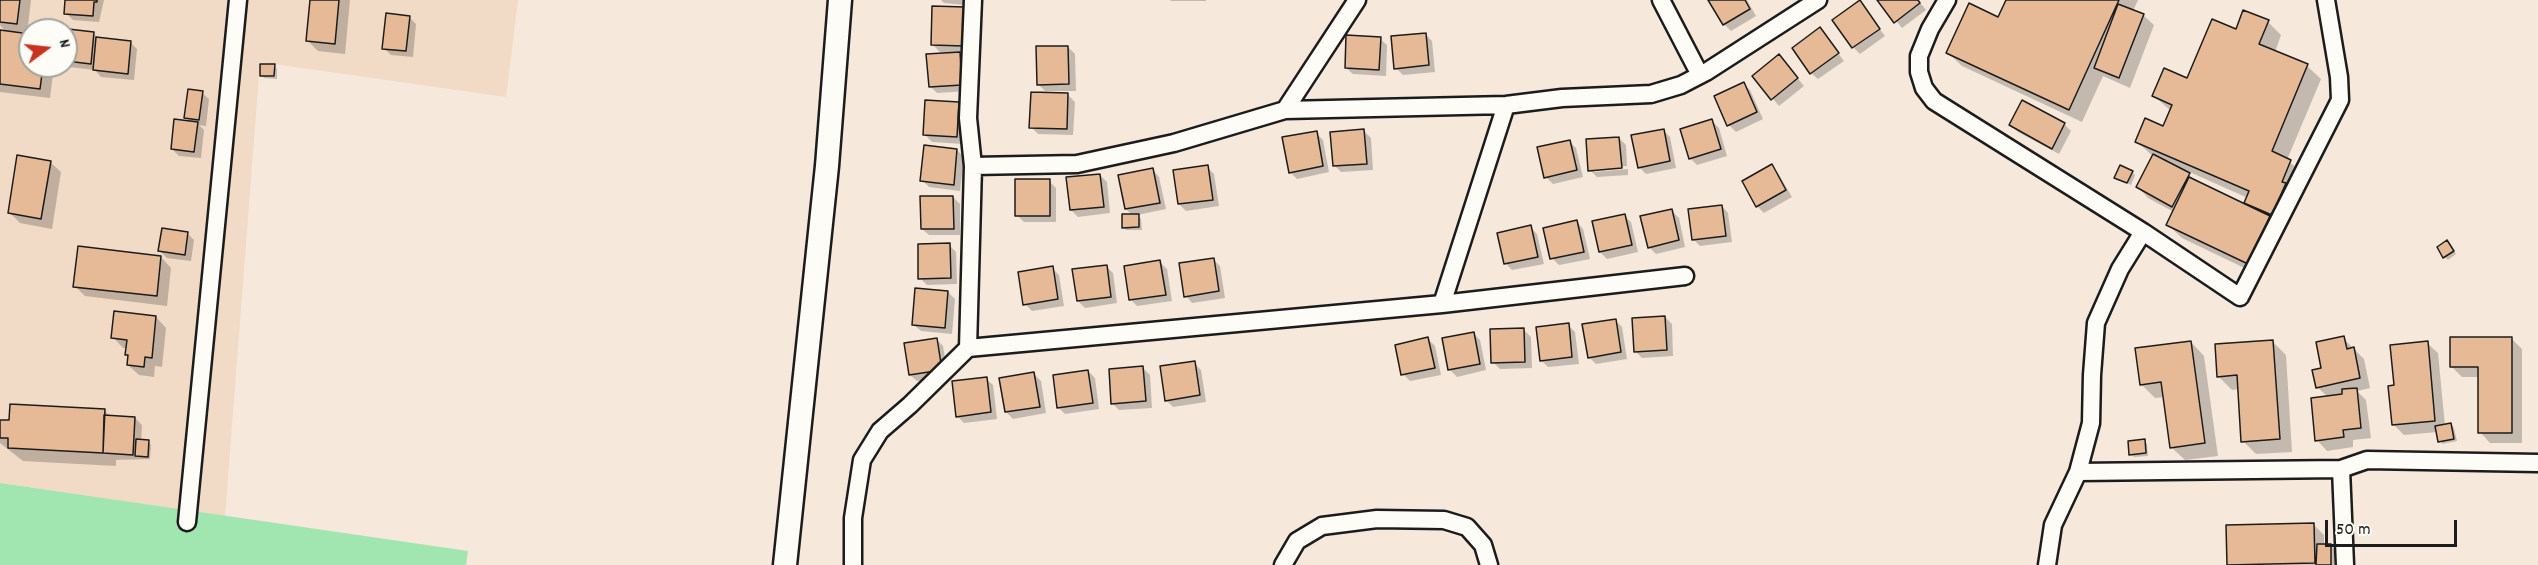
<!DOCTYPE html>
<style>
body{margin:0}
#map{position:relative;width:2538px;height:565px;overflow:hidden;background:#f6e8da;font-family:Dekko,sans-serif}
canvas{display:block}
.north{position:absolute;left:18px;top:18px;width:60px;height:60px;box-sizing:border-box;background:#fdfcf7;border:2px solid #a3a29f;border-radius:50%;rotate:75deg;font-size:16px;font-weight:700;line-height:24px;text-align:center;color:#1c1c1c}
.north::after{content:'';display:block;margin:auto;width:21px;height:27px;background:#c8321e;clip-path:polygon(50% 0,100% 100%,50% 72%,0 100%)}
.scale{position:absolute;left:2325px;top:520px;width:132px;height:27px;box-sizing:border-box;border:3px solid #1c1c1c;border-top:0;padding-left:8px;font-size:18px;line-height:21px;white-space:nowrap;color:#1c1c1c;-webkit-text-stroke:4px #fdfcf7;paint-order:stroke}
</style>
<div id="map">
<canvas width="2538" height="565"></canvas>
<div class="north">N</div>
<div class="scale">50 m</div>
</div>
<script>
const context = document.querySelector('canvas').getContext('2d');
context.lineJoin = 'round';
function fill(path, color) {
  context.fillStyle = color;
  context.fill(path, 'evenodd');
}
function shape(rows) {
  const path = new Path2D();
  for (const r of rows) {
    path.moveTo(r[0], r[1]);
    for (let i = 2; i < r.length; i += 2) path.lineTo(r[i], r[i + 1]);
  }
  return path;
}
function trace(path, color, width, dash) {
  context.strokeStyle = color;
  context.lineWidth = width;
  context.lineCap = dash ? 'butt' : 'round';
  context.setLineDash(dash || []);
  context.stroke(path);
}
const built = shape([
 [0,0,518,0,506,97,260,62,225,516,0,483],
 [30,30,66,30,66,66,30,66]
]);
const green = shape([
 [0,483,468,551,466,565,0,565]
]);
const shadow = shape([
 [0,0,31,0,27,35,30,36,30,66,45,66,53,74,50,98,0,92,0,32,7,33,0,25],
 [67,0,104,0,99,22,73,20,66,13],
 [312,0,350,0,345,54,318,51,308,41],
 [941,0,974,0,974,6,944,3],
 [1170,0,1206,0,1206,1,1171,1],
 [1710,0,1747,0,1756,16,1731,31,1724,24],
 [1879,0,1918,0,1926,10,1902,28],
 [2008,0,2138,0,2133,11,2143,15,2154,25,2130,88,2103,76,2082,122,1962,66,1948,53,1999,19],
 [1859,2,1885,36,1860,54,1853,47],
 [933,8,970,52,958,52,967,60,968,91,937,93,930,86,947,54,947,52,940,52,933,45],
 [409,17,416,24,413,57,391,55,384,48],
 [2268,22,2281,35,2275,52,2307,66,2321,79,2287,160,2304,174,2298,198,2286,228,2276,223,2283,231,2261,276,2182,238,2168,225,2174,212,2148,198,2138,187,2154,157,2137,142,2163,128,2171,111,2154,96,2188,80,2236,31],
 [2185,170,2248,198,2244,205,2197,183],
 [1820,29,1844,61,1818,79,1811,73],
 [66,31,94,34,99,39,130,42,137,49,134,80,101,77,95,70,61,66,66,66],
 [1425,34,1432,41,1435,72,1403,75,1396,68],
 [1380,39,1387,45,1386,76,1353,74,1346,68],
 [1068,47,1075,54,1076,91,1045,91,1038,84],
 [1785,63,1804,86,1779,106,1754,76],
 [274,66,277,69,277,79,264,78,261,75],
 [1743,84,1750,90,1763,119,1736,132,1729,125],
 [202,93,209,99,206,126,199,125,204,130,201,158,179,156,172,149,191,123,186,117],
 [1068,95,1075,102,1073,135,1038,134,1031,127],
 [2023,102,2065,125,2071,131,2059,154,2018,132,2011,125],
 [958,103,965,110,963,144,932,142,925,135],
 [1712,121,1719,128,1727,156,1697,165,1690,158],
 [1663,130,1670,137,1676,168,1646,174,1639,167],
 [1364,131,1371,138,1373,170,1341,172,1334,165],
 [1316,133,1323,140,1329,172,1297,179,1290,172],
 [1619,138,1626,145,1627,166,1594,169,1594,172,1628,169,1628,175,1597,177,1590,170],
 [1569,141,1576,148,1583,177,1553,184,1546,177],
 [957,150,964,157,960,191,929,187,922,180],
 [50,162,61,172,52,229,20,223,10,213],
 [1771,166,1778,173,1792,197,1764,213,1757,206],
 [1207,167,1214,174,1219,206,1186,211,1179,204],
 [1153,170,1159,177,1166,209,1137,215,1141,219,1142,230,1126,230,1123,227,1133,216,1126,209],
 [2132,172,2135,175,2131,185,2116,178],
 [1100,175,1107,182,1110,213,1078,217,1071,210],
 [1049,181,1056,188,1056,222,1024,222,1017,215],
 [953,197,960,204,960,235,929,235,922,229],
 [1722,206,1728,213,1732,242,1700,246,1693,239],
 [1672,211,1679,218,1685,247,1656,254,1649,247],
 [1624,216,1631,222,1638,252,1607,259,1600,252,1594,222],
 [1577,222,1583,229,1590,259,1559,265,1552,258],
 [1530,227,1537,234,1544,264,1512,270,1506,264],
 [187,233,194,240,191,261,167,258,160,251],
 [949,245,956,252,957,284,927,285,920,278],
 [2450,245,2456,254,2448,260,2445,257],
 [161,257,171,268,167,306,85,296,75,286],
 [1213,259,1220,266,1225,298,1192,303,1186,296],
 [1160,262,1167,269,1172,301,1137,306,1130,299],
 [1106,266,1113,273,1117,303,1085,308,1078,301],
 [1052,268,1059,275,1064,306,1032,311,1025,304],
 [948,292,955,299,952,334,921,331,914,325],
 [156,317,166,328,162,367,155,366,154,377,139,375,128,365,127,348,123,348,113,337],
 [1665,317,1672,324,1673,356,1642,358,1635,351],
 [1615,320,1622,327,1627,359,1596,364,1589,357],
 [1568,325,1575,332,1579,364,1548,367,1541,360],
 [1524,330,1531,337,1532,368,1500,369,1493,362],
 [1473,333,1480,340,1486,370,1457,377,1450,370,1443,340],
 [2343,338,2364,359,2370,388,2357,391,2366,400,2371,438,2353,440,2353,447,2327,451,2317,440,2328,397,2317,387,2323,369],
 [936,339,943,346,948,377,917,381,910,375],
 [1428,339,1435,346,1441,375,1410,381,1403,374],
 [2512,339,2522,349,2522,443,2490,443,2480,432,2480,377,2462,377,2452,367],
 [2191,342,2204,356,2218,456,2185,460,2171,447,2164,397,2155,398,2141,384],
 [2273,342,2286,355,2292,452,2256,454,2243,441,2239,389,2232,390,2218,376],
 [2427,343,2438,353,2445,426,2451,424,2454,428,2457,441,2442,444,2437,432,2404,435,2393,424,2395,387],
 [1194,363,1201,370,1206,402,1173,407,1166,400],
 [1143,368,1150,375,1152,408,1119,410,1112,403],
 [1088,371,1095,378,1099,409,1065,414,1058,407],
 [1034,374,1041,381,1046,413,1013,419,1006,412],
 [986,379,993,385,997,419,964,423,957,416],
 [104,410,111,417,135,418,142,425,141,441,148,442,151,445,150,459,116,460,116,466,23,461,0,443,0,421],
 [2144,441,2147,444,2148,456,2134,457,2131,454],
 [2313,524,2324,535,2324,545,2331,546,2334,549,2334,565,2229,564]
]);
const building = shape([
 [0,0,20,0,17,24,0,22,0,0],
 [65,0,97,0,97,2,94,2,93,16,64,14,65,0],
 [310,0,339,0,335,44,306,41,310,0],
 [1708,0,1745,0,1750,9,1723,25,1708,0],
 [1860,0,1880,29,1852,48,1832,20,1860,0],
 [1877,0,1918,0,1920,3,1894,23,1877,0],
 [2006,0,2119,0,2069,110,1946,53,1969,3,1998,17,2006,0],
 [2118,4,2144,14,2119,78,2094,68,2118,4],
 [932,6,965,7,964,46,931,45,932,6],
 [2243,10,2269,20,2259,44,2308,64,2272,151,2291,160,2282,182,2286,183,2272,215,2244,203,2249,191,2135,142,2145,118,2163,126,2172,105,2152,96,2164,68,2187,78,2212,19,2236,29,2243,10],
 [386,13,410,16,406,51,382,49,386,13],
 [51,27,94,32,91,64,66,61,66,30,51,30,51,27],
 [1820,27,1839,53,1810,74,1792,48,1820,27],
 [0,30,30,34,30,66,43,66,40,89,0,84,0,30],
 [1426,33,1429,65,1394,69,1391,36,1426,33],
 [1346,35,1381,37,1379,70,1345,68,1346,35],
 [96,37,131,41,128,74,93,70,96,37],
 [1036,46,1068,46,1069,84,1037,85,1036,46],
 [960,52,962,85,929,87,926,54,960,52],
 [1779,54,1798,78,1771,100,1752,76,1779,54],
 [260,64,275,64,274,76,260,76,260,64],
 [1744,82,1757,112,1727,126,1714,96,1744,82],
 [188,89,203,91,199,120,184,118,188,89],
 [1031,92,1068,93,1067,129,1029,128,1031,92],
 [925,100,959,102,957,137,923,135,925,100],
 [2022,100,2065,123,2052,149,2009,125,2022,100],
 [174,119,198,122,194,152,171,149,174,119],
 [1712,119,1721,149,1689,159,1680,129,1712,119],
 [1364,129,1367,164,1333,166,1330,132,1364,129],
 [1664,129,1670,161,1638,168,1631,135,1664,129],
 [1317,131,1323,166,1289,173,1282,137,1317,131],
 [1619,137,1622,168,1588,171,1586,139,1619,137],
 [1570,140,1577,170,1544,178,1537,147,1570,140],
 [924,145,957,149,954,185,920,181,924,145],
 [2153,154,2190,173,2172,207,2136,187,2153,154],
 [17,155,51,161,41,219,8,213,17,155],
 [1772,164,1786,190,1756,207,1742,181,1772,164],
 [1208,165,1213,200,1178,204,1173,170,1208,165],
 [2120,165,2133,171,2127,183,2114,178,2120,165],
 [1153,168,1160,203,1125,209,1118,175,1153,168],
 [1100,174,1104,207,1070,210,1066,177,1100,174],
 [2189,177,2270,216,2248,264,2166,225,2189,177],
 [1015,179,1050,179,1050,216,1015,216,1015,179],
 [920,196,953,196,954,229,921,229,920,196],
 [1722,205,1726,236,1692,240,1688,209,1722,205],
 [1672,209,1679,240,1648,248,1640,216,1672,209],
 [1122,214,1139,214,1139,227,1122,228,1122,214],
 [1625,214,1632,245,1599,252,1592,221,1625,214],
 [1577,220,1584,252,1550,259,1543,228,1577,220],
 [1531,225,1538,257,1504,264,1497,233,1531,225],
 [162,228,188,232,185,255,158,251,162,228],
 [2447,240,2454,251,2443,258,2437,247,2447,240],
 [950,243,951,278,918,279,918,244,950,243],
 [78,246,161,256,157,296,73,287,78,246],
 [1214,258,1219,291,1184,297,1179,263,1214,258],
 [1160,260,1166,295,1129,300,1124,266,1160,260],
 [1107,265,1111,297,1077,301,1072,269,1107,265],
 [1053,266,1058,299,1023,305,1018,272,1053,266],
 [915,288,948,291,945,328,912,325,915,288],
 [114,311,156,316,152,358,145,357,144,367,127,365,128,355,125,355,127,340,111,338,114,311],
 [1665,316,1667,350,1634,352,1632,318,1665,316],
 [1616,319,1621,352,1588,358,1582,324,1616,319],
 [1569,323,1572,357,1540,361,1536,327,1569,323],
 [1524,328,1525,362,1491,363,1490,329,1524,328],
 [1474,332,1480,364,1448,370,1442,338,1474,332],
 [2344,336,2347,349,2354,347,2360,378,2316,388,2312,370,2321,368,2316,342,2344,336],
 [1428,337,1435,368,1401,375,1395,345,1428,337],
 [2450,337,2512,337,2512,433,2478,433,2478,367,2450,367,2450,337],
 [937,338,942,370,909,375,904,343,937,338],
 [2273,340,2280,439,2241,442,2237,375,2217,377,2215,344,2273,340],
 [2191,341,2205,443,2170,448,2161,382,2140,385,2135,348,2191,341],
 [2428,341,2435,421,2392,425,2388,386,2394,385,2390,345,2428,341],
 [1195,361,1200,395,1165,401,1160,366,1195,361],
 [1143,366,1146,401,1111,404,1109,369,1143,366],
 [1088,370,1093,403,1057,408,1053,375,1088,370],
 [1034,372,1040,407,1005,412,999,378,1034,372],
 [987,377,991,412,956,417,952,381,987,377],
 [2357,388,2361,428,2343,430,2344,437,2315,441,2311,398,2342,394,2342,389,2357,388],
 [10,404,105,409,103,453,8,448,8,438,0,438,0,420,9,420,10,404],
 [104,415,135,417,133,455,103,453,104,415],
 [2451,423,2454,439,2438,442,2435,426,2451,423],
 [136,439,149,440,148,457,135,456,136,439],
 [2145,439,2146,453,2129,455,2128,441,2145,439],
 [2314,523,2315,563,2227,565,2226,525,2314,523],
 [2317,544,2331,544,2331,565,2316,565,2317,544]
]);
const street = shape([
 [1661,0,1700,75],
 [1947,0,1930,29,1919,56,1919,72,1924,88,1934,101,2143,232,2240,297,2340,100,2339,77,2326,0],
 [1285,110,1506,105,1562,98,1651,94,1681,85,1706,72,1818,0],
 [973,166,1077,164,1174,143,1285,110,1357,0],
 [1442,304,1506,105],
 [968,348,1442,304,1685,276],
 [2078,472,2341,469],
 [187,522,238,0],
 [853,565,853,518,862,460,880,431,910,405,968,348,973,166,968,118,973,0],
 [1283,565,1297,541,1322,526,1377,519,1444,520,1467,527,1483,545,1489,565],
 [2047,565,2053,525,2078,472,2091,423,2092,375,2096,323,2120,269,2143,232],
 [2345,565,2341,469,2367,460,2538,463]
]);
const secondary = shape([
 [785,565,827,166,840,0]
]);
fill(built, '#f1dac6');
fill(green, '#a1e5b1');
fill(shadow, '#0003');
fill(building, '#e6ba96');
trace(building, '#1c1c1c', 1.5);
trace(street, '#1c1c1c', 21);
trace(secondary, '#1c1c1c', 27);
trace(street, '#fdfcf7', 16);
trace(secondary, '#fdfcf7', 22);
</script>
